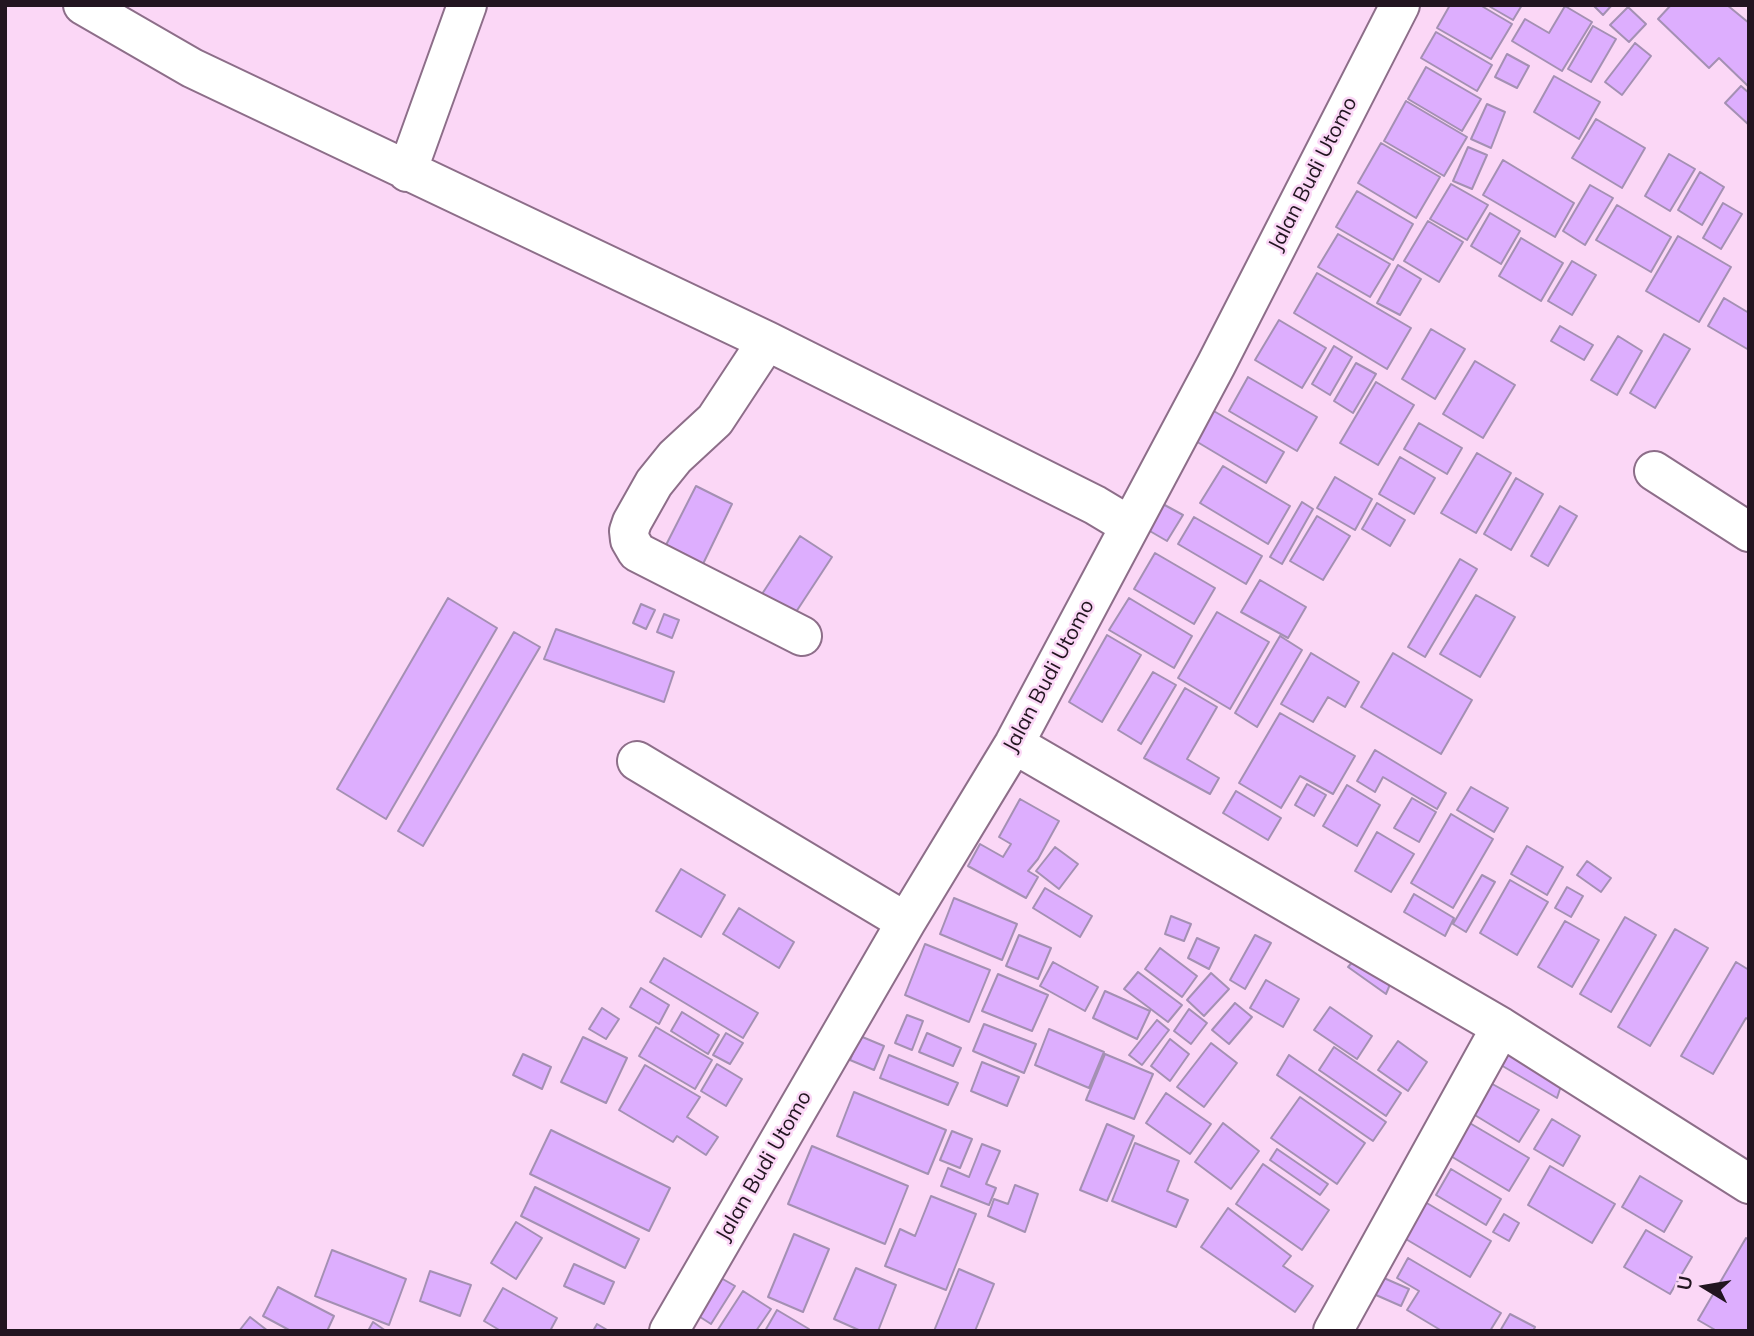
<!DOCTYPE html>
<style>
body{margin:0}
#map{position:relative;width:1754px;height:1336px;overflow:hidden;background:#fbd7f6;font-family:Mulish,sans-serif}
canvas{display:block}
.frame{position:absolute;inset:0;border:7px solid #221520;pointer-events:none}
.north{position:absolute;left:1670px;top:1252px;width:70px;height:70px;-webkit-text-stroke:5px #fbd7f6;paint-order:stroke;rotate:281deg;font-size:19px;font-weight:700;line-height:28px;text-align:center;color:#221520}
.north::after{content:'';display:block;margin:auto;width:24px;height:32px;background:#221520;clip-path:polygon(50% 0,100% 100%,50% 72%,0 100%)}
</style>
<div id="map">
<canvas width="1754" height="1336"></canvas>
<div class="frame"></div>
<div class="north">U</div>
</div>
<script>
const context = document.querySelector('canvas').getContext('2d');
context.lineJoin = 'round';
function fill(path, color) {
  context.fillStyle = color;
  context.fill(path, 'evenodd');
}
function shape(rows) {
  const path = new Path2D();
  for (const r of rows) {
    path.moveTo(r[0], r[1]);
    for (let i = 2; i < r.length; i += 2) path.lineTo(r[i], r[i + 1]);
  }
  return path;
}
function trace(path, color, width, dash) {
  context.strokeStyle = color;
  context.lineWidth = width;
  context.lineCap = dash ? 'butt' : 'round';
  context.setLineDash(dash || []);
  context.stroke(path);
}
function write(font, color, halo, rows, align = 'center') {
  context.font = font + ' Mulish,sans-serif';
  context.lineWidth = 5;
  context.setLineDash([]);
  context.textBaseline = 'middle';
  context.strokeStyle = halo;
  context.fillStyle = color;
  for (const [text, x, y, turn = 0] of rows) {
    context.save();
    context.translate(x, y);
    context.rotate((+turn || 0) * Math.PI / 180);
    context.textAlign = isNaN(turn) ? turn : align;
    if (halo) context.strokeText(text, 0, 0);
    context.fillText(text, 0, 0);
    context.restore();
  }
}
const building = shape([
 [1450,5,1480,5,1512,24,1491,59,1437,28,1450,5],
 [1487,5,1522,5,1513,20,1487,5],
 [1593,5,1612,5,1603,15,1593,5],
 [1671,5,1727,5,1749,23,1749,87,1719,58,1709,68,1658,19,1671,5],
 [1565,6,1592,22,1562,71,1512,41,1525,19,1549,33,1565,6],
 [1628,7,1646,24,1629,42,1610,25,1628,7],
 [1593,26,1616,39,1591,82,1568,69,1593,26],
 [1436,32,1492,65,1477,91,1421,58,1436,32],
 [1635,43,1651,56,1622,95,1605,82,1635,43],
 [1507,54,1529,66,1517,88,1495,77,1507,54],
 [1426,67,1481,99,1462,131,1408,99,1426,67],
 [1554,76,1600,102,1579,139,1534,112,1554,76],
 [1741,86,1749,93,1749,125,1725,103,1741,86],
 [1406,101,1467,137,1444,176,1384,141,1406,101],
 [1487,104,1505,112,1491,148,1471,139,1487,104],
 [1596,119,1645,148,1622,188,1572,158,1596,119],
 [1381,143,1440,177,1416,218,1358,183,1381,143],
 [1468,147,1487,155,1472,189,1453,181,1468,147],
 [1669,154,1695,169,1670,211,1645,196,1669,154],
 [1503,160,1574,203,1555,237,1483,195,1503,160],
 [1700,172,1724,187,1702,225,1678,210,1700,172],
 [1451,184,1488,205,1467,240,1430,219,1451,184],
 [1590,185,1613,198,1585,245,1563,231,1590,185],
 [1357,191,1413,224,1393,260,1336,227,1357,191],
 [1723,203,1742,214,1721,249,1703,238,1723,203],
 [1617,205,1671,237,1651,272,1596,240,1617,205],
 [1490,213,1520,231,1501,264,1471,246,1490,213],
 [1428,221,1463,242,1439,282,1404,261,1428,221],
 [1338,234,1390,264,1370,297,1318,267,1338,234],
 [1678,236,1731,267,1699,322,1646,291,1678,236],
 [1521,238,1563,263,1541,301,1499,276,1521,238],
 [1572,261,1596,275,1572,315,1548,301,1572,261],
 [1398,265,1421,279,1400,315,1377,303,1398,265],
 [1317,273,1411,328,1387,369,1294,313,1317,273],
 [1724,298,1749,313,1749,350,1708,326,1724,298],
 [1279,320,1326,348,1302,388,1255,360,1279,320],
 [1560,326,1593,345,1584,360,1551,341,1560,326],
 [1431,329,1465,349,1435,399,1402,379,1431,329],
 [1664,334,1690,349,1655,408,1630,393,1664,334],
 [1618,336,1642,351,1617,395,1591,380,1618,336],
 [1334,346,1352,357,1330,395,1312,384,1334,346],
 [1475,361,1515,385,1483,438,1443,414,1475,361],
 [1356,363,1376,374,1353,413,1334,401,1356,363],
 [1248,377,1317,417,1297,451,1229,411,1248,377],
 [1376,382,1414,405,1378,465,1340,443,1376,382],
 [1212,410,1284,452,1266,483,1194,440,1212,410],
 [1419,423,1462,448,1447,474,1404,449,1419,423],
 [1477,453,1511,473,1476,533,1441,513,1477,453],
 [1400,457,1435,478,1414,514,1379,494,1400,457],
 [1223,466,1290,506,1268,544,1200,503,1223,466],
 [1335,477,1372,499,1355,530,1317,508,1335,477],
 [1516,478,1543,494,1511,550,1484,534,1516,478],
 [696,486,732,504,702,566,665,547,696,486],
 [1150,497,1183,515,1167,541,1136,523,1150,497],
 [1302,502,1313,509,1282,564,1270,557,1302,502],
 [1377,503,1405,520,1390,546,1362,529,1377,503],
 [1560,506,1577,516,1548,566,1531,556,1560,506],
 [1317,516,1350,536,1323,580,1290,561,1317,516],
 [1194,517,1262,556,1246,584,1178,544,1194,517],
 [800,536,832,557,794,615,762,594,800,536],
 [1155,553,1215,588,1194,624,1134,589,1155,553],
 [1460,559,1477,569,1425,657,1408,647,1460,559],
 [1260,580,1306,607,1288,638,1241,612,1260,580],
 [1476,595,1515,617,1480,677,1440,654,1476,595],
 [448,598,497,628,386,819,337,789,448,598],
 [1129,598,1192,636,1174,668,1109,630,1129,598],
 [641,604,655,610,646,629,633,623,641,604],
 [1217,612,1269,642,1230,709,1178,678,1217,612],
 [664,614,679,620,672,638,657,632,664,614],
 [556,629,674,672,664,702,544,659,556,629],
 [514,632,540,647,423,846,398,831,514,632],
 [1107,635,1141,655,1102,722,1069,702,1107,635],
 [1280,636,1302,650,1257,727,1235,713,1280,636],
 [1311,653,1359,682,1345,707,1328,697,1313,722,1281,704,1311,653],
 [1393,653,1472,700,1441,754,1361,707,1393,653],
 [1153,672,1176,685,1141,744,1118,730,1153,672],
 [1185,688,1217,707,1187,759,1219,778,1210,794,1144,758,1185,688],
 [1280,713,1355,756,1333,794,1300,776,1281,808,1239,783,1280,713],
 [1375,750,1446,793,1437,809,1383,777,1375,792,1357,781,1375,750],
 [1307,784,1326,795,1314,816,1295,805,1307,784],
 [1347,785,1380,805,1357,846,1323,826,1347,785],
 [1471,787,1508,808,1494,832,1457,810,1471,787],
 [1236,791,1281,818,1268,840,1223,813,1236,791],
 [1412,798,1436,812,1419,842,1394,828,1412,798],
 [1020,799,1059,821,1038,859,1028,871,1038,877,1026,898,968,866,980,844,1003,857,1011,844,999,837,1020,799],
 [1451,814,1493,839,1453,908,1411,883,1451,814],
 [1377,832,1414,854,1391,892,1355,871,1377,832],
 [1527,846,1563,867,1547,895,1511,874,1527,846],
 [1055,847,1078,864,1059,889,1036,871,1055,847],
 [1587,861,1611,878,1601,892,1577,875,1587,861],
 [681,869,725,895,701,937,656,911,681,869],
 [1482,875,1495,882,1466,932,1453,924,1482,875],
 [1510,880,1548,902,1517,955,1480,933,1510,880],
 [1567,887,1583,896,1571,917,1555,908,1567,887],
 [1045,888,1092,916,1080,937,1033,908,1045,888],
 [1414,894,1454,918,1445,936,1404,912,1414,894],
 [954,898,1017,924,1002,960,940,934,954,898],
 [739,908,794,942,779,968,723,934,739,908],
 [1171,916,1191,924,1184,941,1165,934,1171,916],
 [1625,917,1656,935,1611,1012,1580,994,1625,917],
 [1565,921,1599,940,1572,987,1538,967,1565,921],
 [1675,929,1708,948,1650,1046,1618,1027,1675,929],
 [1019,935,1051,948,1038,979,1006,966,1019,935],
 [1255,935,1271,943,1245,989,1230,980,1255,935],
 [1197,938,1219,948,1209,969,1188,958,1197,938],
 [925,944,990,970,969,1022,905,995,925,944],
 [1160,948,1197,976,1182,997,1145,969,1160,948],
 [1364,949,1396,970,1386,994,1348,967,1364,949],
 [664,958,758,1013,743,1038,650,982,664,958],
 [1053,962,1098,987,1085,1011,1040,986,1053,962],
 [1736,962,1749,970,1749,1020,1746,1018,1713,1074,1681,1056,1736,962],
 [1138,972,1182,1005,1168,1022,1124,989,1138,972],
 [1211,973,1229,989,1204,1016,1187,1000,1211,973],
 [998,974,1048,995,1032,1031,982,1011,998,974],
 [1266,980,1299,999,1283,1027,1250,1008,1266,980],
 [641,988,669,1005,659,1024,630,1007,641,988],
 [1105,991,1150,1011,1137,1039,1093,1018,1105,991],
 [1235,1003,1252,1017,1229,1044,1212,1030,1235,1003],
 [1330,1007,1372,1036,1357,1059,1314,1030,1330,1007],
 [602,1008,619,1019,606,1039,589,1029,602,1008],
 [1189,1009,1207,1023,1191,1044,1174,1031,1189,1009],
 [682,1012,719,1035,708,1054,671,1031,682,1012],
 [907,1015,923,1021,912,1050,895,1043,907,1015],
 [1157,1020,1169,1030,1142,1065,1129,1055,1157,1020],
 [984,1024,1036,1044,1024,1073,973,1051,984,1024],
 [656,1027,712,1060,695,1089,639,1056,656,1027],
 [1049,1029,1104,1052,1089,1088,1035,1065,1049,1029],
 [726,1033,743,1043,730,1064,713,1055,726,1033],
 [927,1033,961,1048,953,1066,919,1052,927,1033],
 [860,1036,884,1046,874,1070,850,1060,860,1036],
 [1511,1036,1566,1071,1557,1098,1494,1061,1511,1036],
 [583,1037,627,1058,606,1103,561,1082,583,1037],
 [1170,1039,1189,1054,1170,1081,1151,1066,1170,1039],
 [1398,1041,1427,1062,1408,1091,1378,1070,1398,1041],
 [1211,1043,1237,1063,1204,1107,1177,1087,1211,1043],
 [1334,1047,1401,1093,1386,1116,1319,1070,1334,1047],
 [523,1054,551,1067,542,1089,513,1075,523,1054],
 [1105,1054,1153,1074,1134,1119,1086,1100,1105,1054],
 [889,1055,958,1083,948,1105,880,1078,889,1055],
 [1289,1055,1386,1122,1373,1141,1277,1075,1289,1055],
 [982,1062,1019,1077,1007,1106,971,1091,982,1062],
 [717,1064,742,1079,726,1106,701,1091,717,1064],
 [645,1065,700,1097,687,1117,718,1137,706,1155,677,1136,673,1142,619,1110,645,1065],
 [1478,1076,1539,1110,1519,1142,1460,1106,1478,1076],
 [854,1092,946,1130,928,1174,837,1136,854,1092],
 [1166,1093,1211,1124,1190,1154,1146,1123,1166,1093],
 [1300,1097,1365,1143,1337,1184,1271,1138,1300,1097],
 [1552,1119,1580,1136,1563,1166,1534,1149,1552,1119],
 [1468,1122,1529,1158,1509,1191,1449,1155,1468,1122],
 [1223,1123,1259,1151,1231,1189,1195,1162,1223,1123],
 [1107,1124,1134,1136,1107,1201,1080,1190,1107,1124],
 [551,1130,670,1188,649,1231,530,1174,551,1130],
 [952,1131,972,1139,960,1168,940,1160,952,1131],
 [1135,1143,1179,1161,1167,1191,1188,1200,1176,1227,1112,1201,1135,1143],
 [982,1144,1000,1151,986,1184,996,1188,989,1205,941,1186,948,1168,969,1177,982,1144],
 [812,1146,908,1186,885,1244,788,1204,812,1146],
 [1277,1149,1328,1184,1320,1195,1270,1160,1277,1149],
 [1263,1164,1329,1210,1302,1250,1236,1204,1263,1164],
 [1550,1166,1615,1204,1592,1243,1528,1205,1550,1166],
 [1451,1169,1501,1199,1486,1225,1436,1195,1451,1169],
 [1640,1176,1682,1201,1664,1232,1622,1207,1640,1176],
 [1015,1185,1038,1194,1025,1232,988,1216,994,1199,1008,1204,1015,1185],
 [535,1187,639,1239,625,1268,521,1216,535,1187],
 [931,1196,976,1214,946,1290,885,1266,900,1229,915,1236,931,1196],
 [1420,1199,1491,1241,1470,1277,1399,1235,1420,1199],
 [1228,1208,1291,1256,1283,1266,1313,1286,1295,1312,1201,1247,1228,1208],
 [1504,1214,1519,1223,1509,1241,1493,1232,1504,1214],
 [516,1222,542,1238,516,1279,491,1263,516,1222],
 [1646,1230,1692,1257,1670,1294,1624,1267,1646,1230],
 [794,1234,829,1249,803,1312,768,1297,794,1234],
 [1746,1238,1749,1240,1749,1331,1717,1331,1698,1320,1746,1238],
 [332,1250,406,1279,389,1325,315,1296,332,1250],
 [1408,1258,1501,1313,1490,1331,1442,1331,1407,1310,1419,1291,1397,1278,1408,1258],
 [574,1264,614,1282,604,1304,564,1286,574,1264],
 [856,1268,896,1285,878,1331,861,1331,834,1319,856,1268],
 [959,1269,994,1284,975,1331,934,1331,959,1269],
 [430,1271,471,1285,460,1316,420,1301,430,1271],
 [1368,1271,1409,1289,1401,1306,1360,1288,1368,1271],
 [721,1278,735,1286,711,1324,697,1315,721,1278],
 [278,1287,334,1316,327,1331,291,1331,263,1316,278,1287],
 [503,1288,557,1318,550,1331,501,1331,484,1321,503,1288],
 [743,1291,771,1309,756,1331,717,1331,743,1291],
 [777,1310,809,1329,808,1331,765,1331,777,1310],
 [1510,1314,1535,1327,1533,1331,1500,1331,1510,1314],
 [250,1317,268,1331,239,1331,250,1317],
 [373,1322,386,1331,368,1331,373,1322],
 [597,1324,609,1331,593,1331,597,1324]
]);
const minor = shape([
 [83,5,192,68,767,341,1095,505,1130,526],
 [407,172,467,5],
 [767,341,715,420,675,457,654,483,632,522,629,531,630,540,637,552,802,636],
 [1654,471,1749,532],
 [1014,744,1501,1027,1749,1184],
 [637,761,906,922],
 [669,1331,906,922,1014,744,1216,365,1400,5],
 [1333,1331,1501,1027]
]);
const streetNames = [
 ["Jalan Budi Utomo",1313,174,-63],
 ["Jalan Budi Utomo",1049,676,-62],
 ["Jalan Budi Utomo",764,1166,-60]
];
fill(building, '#ddaefe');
trace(building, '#a490b3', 2);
trace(minor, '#8d6e89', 42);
trace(minor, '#fff', 38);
write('21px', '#221520', '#fbd7f6', streetNames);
</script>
